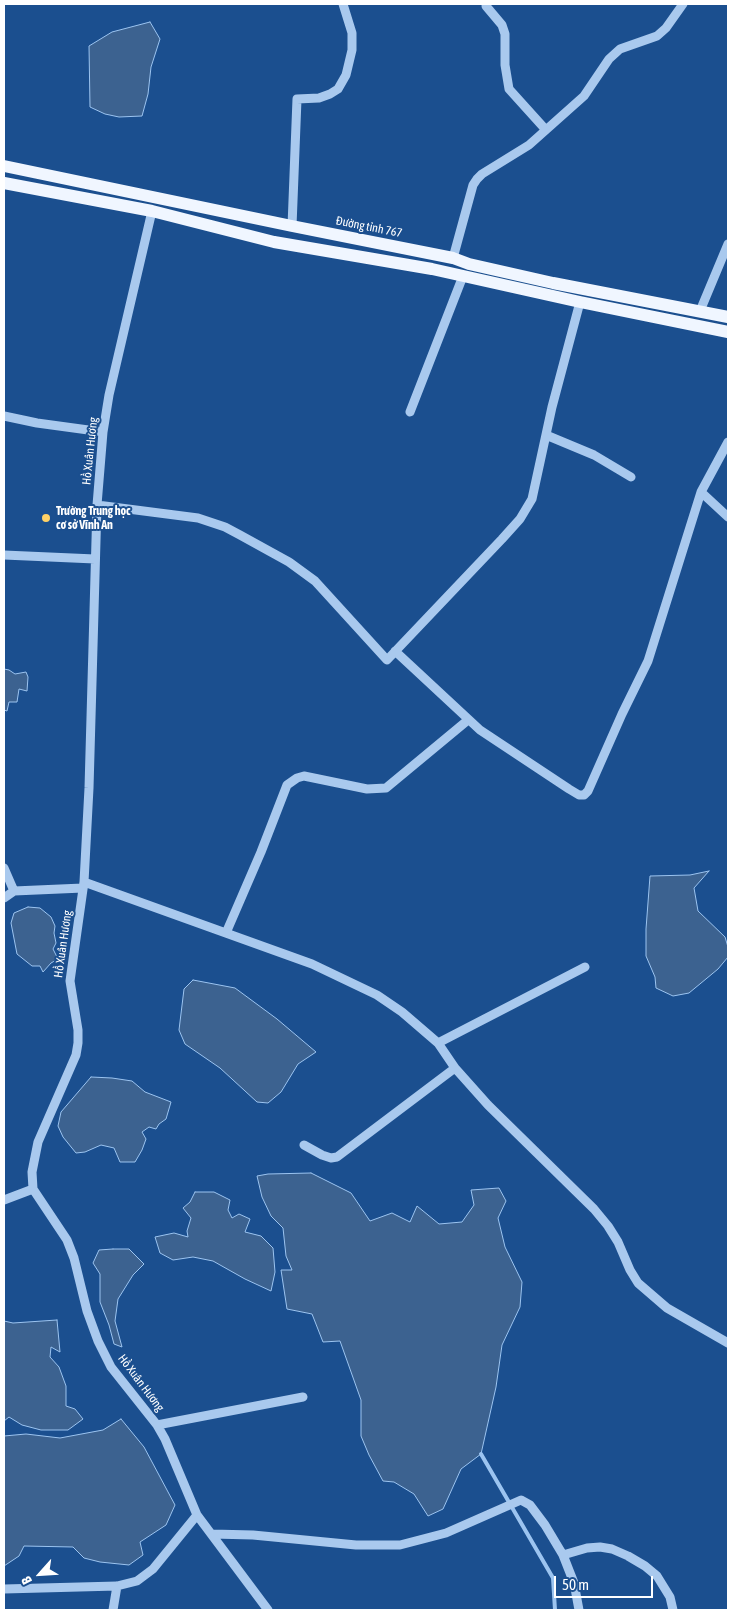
<!DOCTYPE html>
<meta charset="utf-8">
<style>
body{margin:0}
#map{position:relative;width:732px;height:1614px;overflow:hidden;background:#1b4f8f;font-family:"Asap Condensed",sans-serif}
canvas{display:block}
.frame{position:absolute;inset:0;border:5px solid #fff;pointer-events:none}
.north{position:absolute;left:15px;top:1549px;width:50px;height:50px;-webkit-text-stroke:4px #1b4f8f;paint-order:stroke;rotate:244deg;font-size:14px;font-weight:700;line-height:20px;text-align:center;color:#fff}
.north::after{content:'';display:block;margin:auto;width:18px;height:22px;background:#fff;clip-path:polygon(50% 0,100% 100%,50% 72%,0 100%)}
.scale{position:absolute;left:554px;top:1576px;width:99px;height:22px;box-sizing:border-box;border:2px solid #fff;border-top:0;padding-left:6px;font-size:15px;line-height:18px;white-space:nowrap;color:#fff;-webkit-text-stroke:4px #1b4f8f;paint-order:stroke}
</style>
<div id="map">
<canvas width="732" height="1614"></canvas>
<div class="frame"></div>
<div class="north">B</div>
<div class="scale">50 m</div>
</div>
<script>
const context = document.querySelector('canvas').getContext('2d');
context.lineJoin = 'round';
function fill(path, color) {
  context.fillStyle = color;
  context.fill(path, 'evenodd');
}
function shape(rows) {
  const path = new Path2D();
  for (const r of rows) {
    path.moveTo(r[0], r[1]);
    for (let i = 2; i < r.length; i += 2) path.lineTo(r[i], r[i + 1]);
  }
  return path;
}
function trace(path, color, width, dash) {
  context.strokeStyle = color;
  context.lineWidth = width;
  context.lineCap = dash ? 'butt' : 'round';
  context.setLineDash(dash || []);
  context.stroke(path);
}
function write(font, color, halo, rows, align = 'center') {
  context.font = font + ' "Asap Condensed",sans-serif';
  context.lineWidth = 4;
  context.setLineDash([]);
  context.textBaseline = 'middle';
  context.strokeStyle = halo;
  context.fillStyle = color;
  for (const [text, x, y, turn = 0] of rows) {
    context.save();
    context.translate(x, y);
    context.rotate((+turn || 0) * Math.PI / 180);
    context.textAlign = isNaN(turn) ? turn : align;
    if (halo) context.strokeText(text, 0, 0);
    context.fillText(text, 0, 0);
    context.restore();
  }
}
const water = shape([
 [150,22,160,39,151,67,148,94,142,116,119,117,105,114,90,107,89,46,112,32,150,22],
 [4,669,9,670,15,674,26,672,28,677,27,691,19,689,17,702,9,702,7,711,4,710,4,669],
 [709,871,694,888,698,911,725,937,728,947,728,957,718,969,689,993,673,996,656,988,655,977,646,956,646,929,650,876,690,875,709,871],
 [28,907,40,908,51,917,55,926,54,933,56,943,53,949,58,959,51,963,43,972,40,966,32,966,17,954,11,923,14,913,28,907],
 [193,980,235,988,277,1019,316,1052,298,1064,281,1092,268,1103,257,1102,220,1068,185,1044,179,1030,184,989,193,980],
 [91,1077,112,1078,132,1081,145,1092,171,1102,166,1119,159,1124,156,1129,149,1127,142,1132,146,1139,142,1150,135,1162,120,1162,114,1148,101,1145,85,1152,76,1153,63,1137,58,1126,61,1112,91,1077],
 [311,1173,351,1193,370,1221,392,1213,410,1222,417,1206,439,1224,462,1222,474,1205,471,1190,499,1188,506,1201,498,1218,505,1247,522,1282,520,1307,502,1345,496,1387,481,1454,461,1469,443,1509,428,1516,414,1494,394,1482,383,1481,369,1455,361,1436,361,1400,340,1341,323,1342,312,1314,287,1309,281,1270,292,1270,286,1256,283,1228,271,1216,262,1197,257,1176,268,1174,311,1173],
 [195,1192,214,1192,230,1200,228,1210,232,1218,239,1214,250,1219,245,1232,261,1236,273,1248,275,1272,271,1291,245,1279,213,1261,193,1257,173,1260,160,1253,155,1237,174,1233,188,1237,187,1231,191,1218,183,1208,190,1202,195,1192],
 [113,1249,129,1249,144,1264,133,1275,118,1299,115,1321,122,1347,114,1344,109,1325,100,1302,100,1274,93,1263,99,1250,113,1249],
 [57,1320,60,1352,51,1347,50,1357,59,1367,66,1386,66,1406,75,1409,83,1419,68,1430,41,1430,22,1425,9,1417,4,1421,4,1321,13,1323,57,1320],
 [121,1419,144,1447,175,1505,166,1525,140,1542,143,1555,129,1565,100,1562,84,1558,73,1547,24,1546,19,1556,4,1566,4,1436,26,1434,60,1438,103,1430,121,1419]
]);
const stream = shape([
 [481,1454,553,1578,555,1610]
]);
const minor = shape([
 [486,6,502,25,505,34,505,65,509,89,546,130],
 [152,211,109,395,103,432,97,505,89,788,84,882,70,981,78,1030,78,1043,76,1055,38,1142,32,1172,33,1189,67,1240,74,1258,87,1311,98,1341,111,1367,157,1425,165,1439,197,1515,268,1610],
 [292,226,297,99,319,98,330,94,338,89,346,75,352,50,352,33,343,4],
 [453,258,473,185,477,179,482,174,529,145,584,96,609,59,620,49,657,36,666,28,683,4],
 [700,311,728,244],
 [410,412,463,276],
 [4,416,37,423,103,432],
 [546,435,594,455,631,477],
 [701,492,728,517],
 [97,505,198,518,225,527,240,535,289,562,315,581,387,660,502,539,520,519,532,499,552,407,580,302],
 [4,555,95,559],
 [395,651,480,730,569,789,579,795,584,795,588,791,622,714,648,661,701,492,728,442],
 [4,868,14,891],
 [84,882,312,964,377,995,402,1012,438,1043,455,1068,488,1105,594,1209,608,1226,618,1242,630,1270,638,1283,667,1308,728,1343],
 [4,898,14,891,83,888],
 [226,933,261,852,287,785,297,778,304,776,367,789,386,788,468,720],
 [438,1043,585,967],
 [304,1145,322,1155,331,1158,337,1157,455,1068],
 [4,1200,33,1189],
 [157,1425,303,1397],
 [212,1534,253,1535,356,1545,400,1545,446,1533,521,1500,530,1505,545,1525,563,1555,574,1583,579,1610],
 [563,1555,587,1548,600,1547,612,1549,628,1556,645,1566,657,1576,670,1597,673,1610],
 [4,1589,117,1586,137,1581,153,1569,197,1515],
 [113,1610,117,1586]
]);
const major = shape([
 [4,166,292,226,453,258,469,264,553,283,728,317],
 [4,183,152,211,274,242,432,269,580,302,728,332]
]);
const markers = [
 [46,518,5,"#ffd166"]
];
const streetNames = [
 ["Đường tỉnh 767",369,227,11],
 ["Hồ Xuân Hương",90,451,-84],
 ["Hồ Xuân Hương",63,944,-82],
 ["Hồ Xuân Hương",141,1383,53]
];
const poiNames = [
 ["Trường Trung học",56,511],
 ["cơ sở Vĩnh An",56,525]
];
fill(water, '#3c6290');
trace(water, '#9cc4f0', 1);
trace(stream, '#9cc4f0', 4);
trace(minor, '#a9c9ee', 9);
trace(major, '#f0f6ff', 12);
for (const [x, y, r, color] of markers) {
  const dot = new Path2D();
  dot.arc(x, y, r, 0, 2 * Math.PI);
  context.fillStyle = color;
  context.fill(dot);
  trace(dot, '#1b4f8f', 2);
}
write('12px', '#fff', '#1b4f8f', streetNames);
write('bold 12px', '#fff', '#1b4f8f', poiNames, 'left');
</script>
